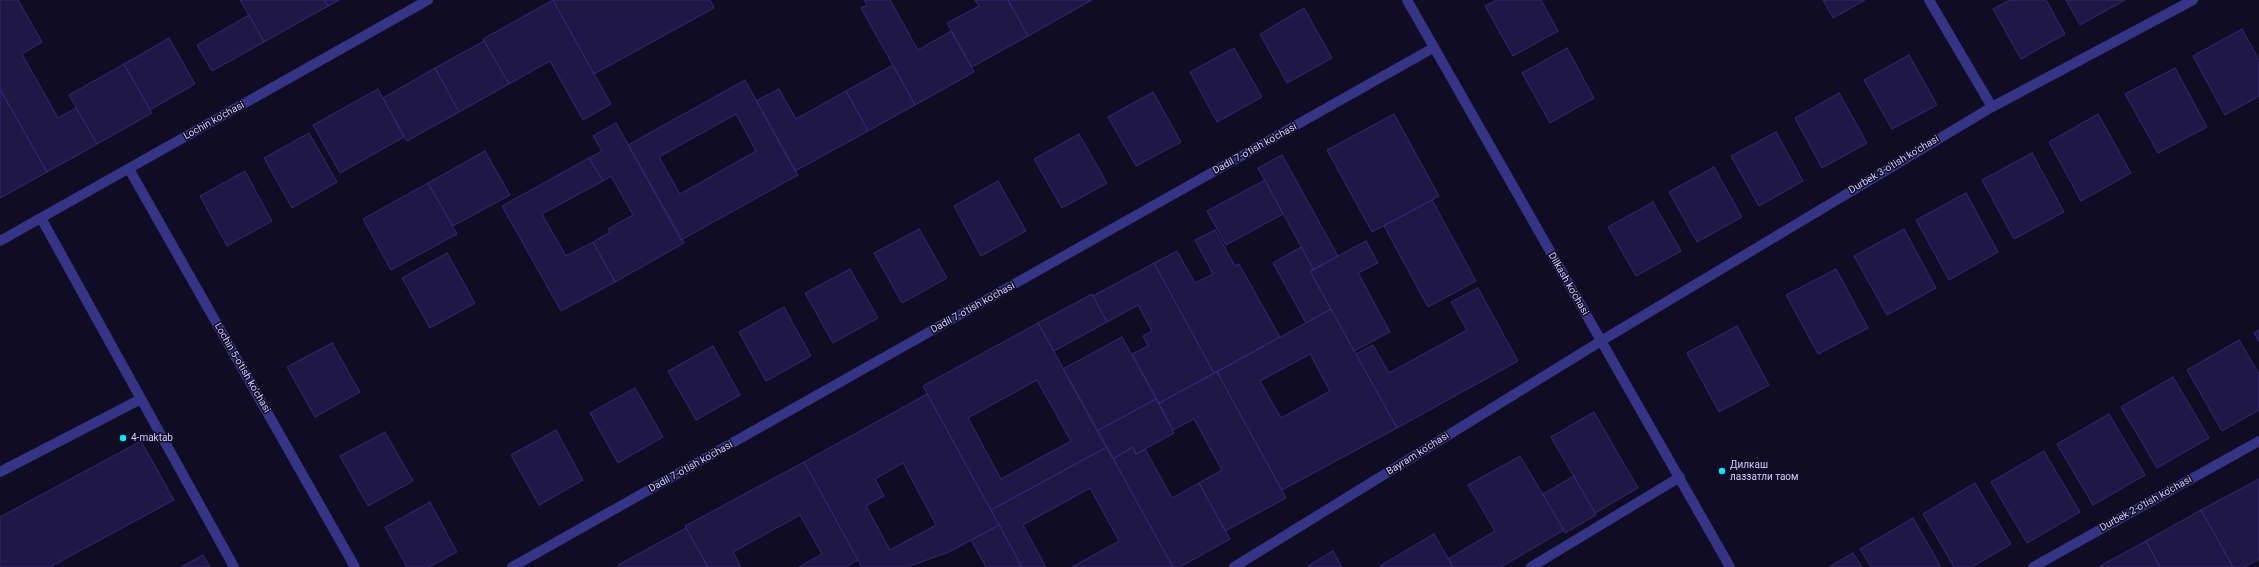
<!DOCTYPE html>
<meta charset="utf-8">
<style>
body{margin:0}
canvas{display:block;background:#100c24}
</style>
<canvas width="2259" height="567"></canvas>
<script>
const context = document.querySelector('canvas').getContext('2d');
context.lineJoin = 'round';
function fill(path, color) {
  context.fillStyle = color;
  context.fill(path, 'evenodd');
}
function shape(rows) {
  const path = new Path2D();
  for (const r of rows) {
    path.moveTo(r[0], r[1]);
    for (let i = 2; i < r.length; i += 2) path.lineTo(r[i], r[i + 1]);
  }
  return path;
}
function trace(path, color, width, dash) {
  context.strokeStyle = color;
  context.lineWidth = width;
  context.lineCap = dash ? 'butt' : 'round';
  context.setLineDash(dash || []);
  context.stroke(path);
}
function write(font, color, halo, rows, align = 'center') {
  context.font = font + ' Roboto,sans-serif';
  context.lineWidth = 3;
  context.setLineDash([]);
  context.textBaseline = 'middle';
  context.strokeStyle = halo;
  context.fillStyle = color;
  for (const [text, x, y, turn = 0] of rows) {
    context.save();
    context.translate(x, y);
    context.rotate((+turn || 0) * Math.PI / 180);
    context.textAlign = isNaN(turn) ? turn : align;
    if (halo) context.strokeText(text, 0, 0);
    context.fillText(text, 0, 0);
    context.restore();
  }
}
const building = shape([
 [0,0,18,0,42,42,22,54,58,118,76,108,97,144,47,172,0,89,0,0],
 [240,0,324,0,328,6,264,42,240,0],
 [324,0,339,0,328,6,324,0],
 [553,0,710,0,714,8,594,74,553,0],
 [553,0,611,104,583,120,550,61,509,84,483,39,553,0],
 [864,0,890,0,918,50,951,31,974,72,915,105,861,8,867,5,864,0],
 [975,0,1008,0,1028,36,972,67,947,23,979,6,975,0],
 [1008,0,1092,0,1028,36,1008,0],
 [1497,0,1541,0,1558,31,1513,56,1485,6,1497,0],
 [1823,0,1865,0,1833,18,1823,0],
 [2010,0,2046,0,2065,34,2021,59,1993,9,2010,0],
 [2066,0,2125,0,2080,25,2066,0],
 [1304,8,1332,58,1287,83,1260,34,1304,8],
 [249,15,264,42,212,71,197,45,249,15],
 [2242,29,2259,60,2259,96,2225,115,2193,56,2242,29],
 [169,38,195,84,150,110,124,64,169,38],
 [484,41,509,84,459,112,435,68,484,41],
 [1234,48,1262,97,1217,122,1190,72,1234,48],
 [1567,48,1594,98,1550,123,1522,73,1567,48],
 [1909,55,1937,105,1892,129,1864,80,1909,55],
 [124,64,152,113,97,144,69,95,124,64],
 [893,65,915,105,868,131,846,91,893,65],
 [435,68,459,112,407,141,383,98,435,68],
 [2175,68,2207,127,2158,153,2125,94,2175,68],
 [745,80,798,175,681,240,628,145,745,80],
 [736,114,756,151,680,194,659,157,736,114],
 [0,89,47,172,0,198,0,89],
 [378,89,404,137,340,173,313,125,378,89],
 [779,89,796,119,846,91,868,131,795,171,756,101,779,89],
 [1153,92,1181,142,1136,166,1108,117,1153,92],
 [1839,93,1867,143,1822,168,1795,118,1839,93],
 [1394,114,1439,196,1372,232,1327,150,1394,114],
 [2098,114,2131,173,2081,201,2049,142,2098,114],
 [616,123,684,243,615,282,593,242,610,232,608,229,633,215,611,176,603,181,589,158,602,151,593,136,616,123],
 [1776,132,1803,181,1759,206,1731,156,1776,132],
 [309,133,337,182,292,208,264,158,309,133],
 [1079,134,1107,183,1062,208,1034,159,1079,134],
 [485,151,510,195,453,226,428,183,485,151],
 [2032,153,2064,212,2014,239,1982,180,2032,153],
 [1282,155,1338,256,1314,270,1258,168,1282,155],
 [589,158,603,181,542,214,566,256,593,242,615,282,561,311,502,206,589,158],
 [1714,167,1742,217,1697,242,1669,192,1714,167],
 [245,171,272,221,227,246,200,196,245,171],
 [1265,180,1283,214,1226,245,1207,211,1265,180],
 [998,181,1026,231,981,256,954,206,998,181],
 [428,183,457,234,391,270,363,219,428,183],
 [1966,193,1998,252,1949,280,1916,220,1966,193],
 [1432,200,1476,281,1428,307,1384,226,1432,200],
 [1653,202,1681,251,1636,276,1608,227,1653,202],
 [919,229,947,278,902,303,874,253,919,229],
 [1904,229,1936,288,1887,315,1854,256,1904,229],
 [1215,230,1235,266,1239,264,1280,337,1214,373,1154,263,1177,251,1195,283,1213,274,1195,240,1215,230],
 [1366,241,1378,263,1358,273,1390,332,1354,351,1310,271,1366,241],
 [1301,247,1314,270,1310,271,1331,309,1306,323,1273,263,1301,247],
 [447,253,475,303,430,328,402,278,447,253],
 [1154,263,1214,373,1159,403,1132,354,1148,346,1143,336,1152,331,1138,305,1107,322,1093,296,1154,263],
 [850,269,878,318,833,343,805,293,850,269],
 [1836,269,1868,328,1818,354,1786,295,1836,269],
 [1478,288,1518,361,1397,428,1356,354,1373,345,1389,373,1467,330,1451,302,1478,288],
 [1092,294,1107,322,1054,351,1038,323,1092,294],
 [784,307,811,356,766,381,739,332,784,307],
 [1331,309,1397,428,1282,490,1217,372,1331,309],
 [1310,354,1330,391,1281,418,1260,381,1310,354],
 [1038,323,1107,447,991,510,923,386,1038,323],
 [1037,380,1071,441,1001,479,968,418,1037,380],
 [1737,326,1769,385,1719,412,1687,353,1737,326],
 [2259,330,2259,342,2254,333,2259,330],
 [1122,337,1156,399,1097,431,1063,369,1122,337],
 [2239,340,2259,374,2259,410,2222,431,2187,370,2239,340],
 [332,343,360,392,315,417,287,367,332,343],
 [713,346,740,395,696,420,668,371,713,346],
 [1217,372,1286,498,1225,531,1199,483,1222,470,1194,419,1173,430,1159,403,1217,372],
 [2173,377,2209,438,2157,468,2121,407,2173,377],
 [635,388,663,437,618,463,590,413,635,388],
 [927,394,999,525,949,552,907,567,862,567,804,462,927,394],
 [903,463,936,525,890,550,866,506,884,496,875,479,903,463],
 [1156,399,1174,433,1136,454,1133,447,1113,459,1097,431,1156,399],
 [1594,412,1638,488,1595,513,1551,437,1594,412],
 [2109,414,2145,475,2093,505,2057,444,2109,414],
 [556,430,583,480,539,505,511,455,556,430],
 [385,432,413,481,368,506,340,456,385,432],
 [141,441,174,500,50,567,0,567,0,517,141,441],
 [1107,447,1173,567,1072,567,1119,541,1090,488,1023,525,1046,567,1022,567,991,510,1107,447],
 [1133,447,1136,454,1145,449,1172,498,1199,483,1230,539,1180,567,1173,567,1113,459,1133,447],
 [2044,451,2080,512,2027,543,1991,482,2044,451],
 [1520,456,1564,530,1501,567,1453,567,1448,559,1495,531,1468,485,1520,456],
 [804,462,858,560,846,567,799,567,822,554,800,515,733,552,741,567,708,567,685,526,804,462],
 [1574,476,1596,515,1565,533,1543,494,1574,476],
 [2259,479,2259,559,2245,567,2233,567,2201,510,2259,479],
 [1975,483,2011,544,1972,567,1954,567,1923,514,1975,483],
 [430,502,457,552,429,567,407,567,385,527,430,502],
 [2201,510,2233,567,2160,567,2146,541,2201,510],
 [1913,518,1941,567,1871,567,1860,549,1913,518],
 [999,525,1022,567,986,567,971,540,999,525],
 [686,528,708,567,619,567,618,565,686,528],
 [1434,534,1453,567,1378,567,1434,534],
 [2146,541,2160,567,2098,567,2146,541],
 [1333,551,1342,567,1306,567,1333,551],
 [1853,553,1862,567,1829,567,1853,553],
 [203,555,210,567,181,567,203,555]
]);
const minor = shape([
 [1407,0,1730,567],
 [1929,0,1992,107],
 [129,169,355,567],
 [41,218,234,567],
 [0,241,428,0],
 [0,472,141,399],
 [512,567,1433,48],
 [1234,567,1601,341,1992,107,2193,0],
 [1531,567,1680,477],
 [2033,567,2259,441]
]);
const markers = [
 [123,438,4,"#00e9fa"],
 [1722,471,4,"#00e9fa"]
];
const streetNames = [
 ["Lochin ko'chasi",214,121,-29],
 ["Dadil 7-o'tish ko'chasi",1255,149,-29],
 ["Durbek 3-o'tish ko'chasi",1894,165,-31],
 ["Dilkash ko'chasi",1568,284,60],
 ["Dadil 7-o'tish ko'chasi",973,308,-29],
 ["Lochin 5-o'tish ko'chasi",242,368,60],
 ["Bayram ko'chasi",1418,454,-32],
 ["Dadil 7-o'tish ko'chasi",691,467,-29],
 ["Durbek 2-o'tish ko'chasi",2146,504,-29]
];
const poiNames = [
 ["4-maktab",131,438],
 ["Дилкаш",1730,465],
 ["лаззатли таом",1730,477]
];
fill(building, '#1f1746');
trace(building, '#342873', 1);
trace(minor, '#353486', 10);
for (const [x, y, r, color] of markers) {
  const dot = new Path2D();
  dot.arc(x, y, r, 0, 2 * Math.PI);
  context.fillStyle = color;
  context.fill(dot);
  trace(dot, '#100c24', 1.5);
}
write('10px', '#d3cfff', '#100c24', streetNames);
write('10px', '#d3cfff', '#100c24', poiNames, 'left');
</script>
